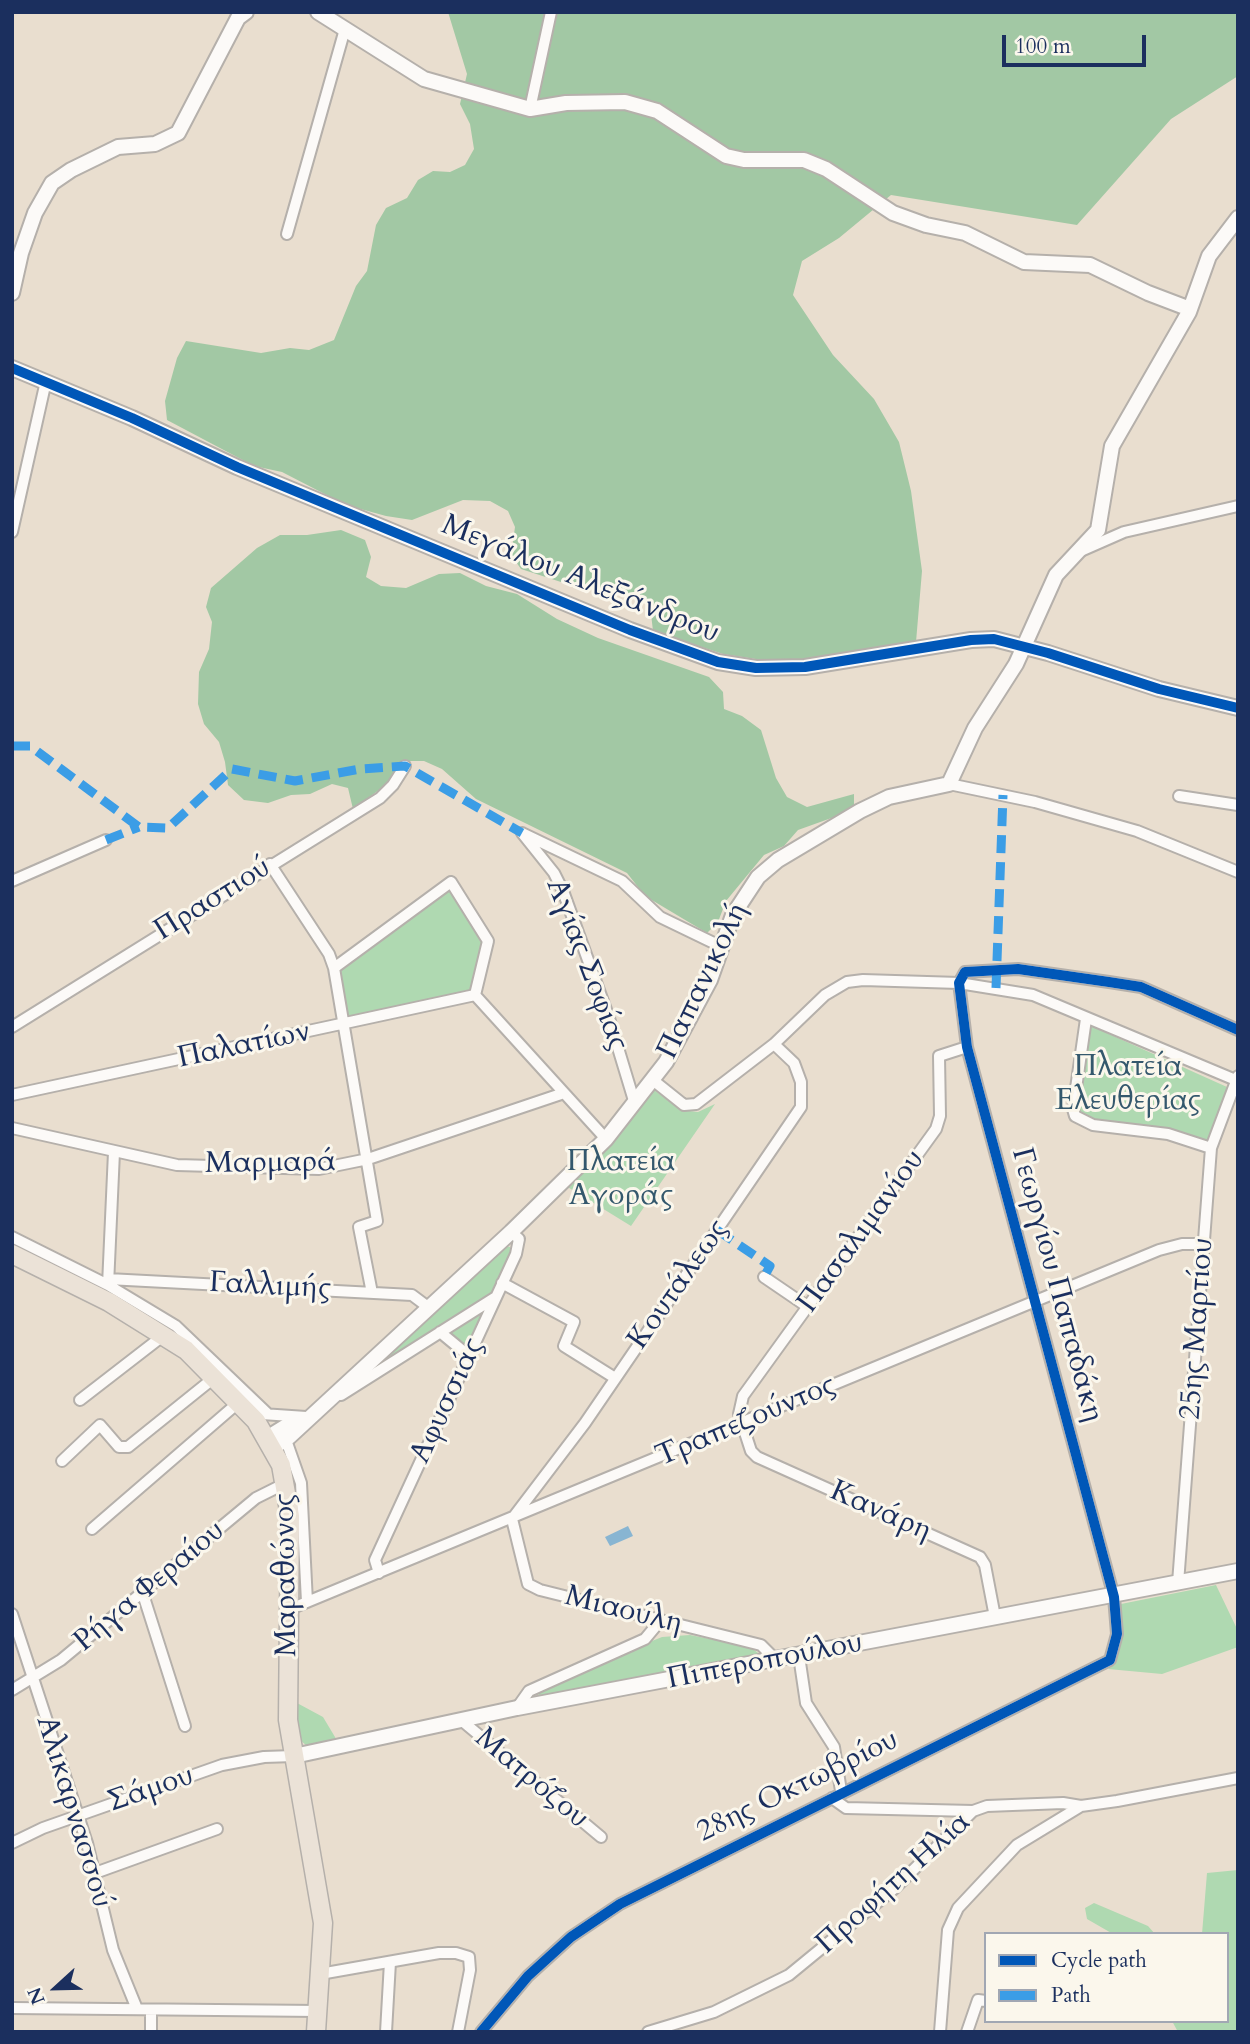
<!DOCTYPE html>
<meta charset="utf-8">
<style>
body{margin:0}
#map{position:relative;width:1250px;height:2044px;overflow:hidden;background:#e9decf;font-family:Cardo,serif}
canvas{display:block}
.frame{position:absolute;inset:0;border:14px solid #1b2f5e;pointer-events:none}
.legend{position:absolute;left:984px;top:1932px;width:245px;height:91px;box-sizing:border-box;background:#fbf7ec;border:2px solid #a1a7b3;margin:0;padding:9px 12px;list-style:none;font-size:21px;color:#1b2f5e}
.legend li{display:flex;align-items:center;gap:14px;height:35px}
.legend b{width:35px;border:2px solid #a1a7b3}
.north{position:absolute;left:21px;top:1953px;width:70px;height:70px;-webkit-text-stroke:5px #fbf7ec;paint-order:stroke;rotate:248deg;font-size:19px;font-weight:700;line-height:28px;text-align:center;color:#1b2f5e}
.north::after{content:'';display:block;margin:auto;width:24px;height:32px;background:#1b2f5e;clip-path:polygon(50% 0,100% 100%,50% 72%,0 100%)}
.scale{position:absolute;left:1002px;top:35px;width:144px;height:32px;box-sizing:border-box;border:4px solid #1b2f5e;border-top:0;padding-left:9px;font-size:21px;line-height:24px;white-space:nowrap;color:#1b2f5e;-webkit-text-stroke:5px #fbf7ec;paint-order:stroke}
</style>
<div id="map">
<canvas width="1250" height="2044"></canvas>
<div class="frame"></div>
<ul class="legend">
<li><b style="height:9px;background:#0057b8"></b>Cycle path</li>
<li><b style="height:9px;background:#3b9de6"></b>Path</li>
</ul>
<div class="north">N</div>
<div class="scale">100 m</div>
</div>
<script>
const context = document.querySelector('canvas').getContext('2d');
context.lineJoin = 'round';
function fill(path, color) {
  context.fillStyle = color;
  context.fill(path, 'evenodd');
}
function shape(rows) {
  const path = new Path2D();
  for (const r of rows) {
    path.moveTo(r[0], r[1]);
    for (let i = 2; i < r.length; i += 2) path.lineTo(r[i], r[i + 1]);
  }
  return path;
}
function trace(path, color, width, dash) {
  context.strokeStyle = color;
  context.lineWidth = width;
  context.lineCap = dash ? 'butt' : 'round';
  context.setLineDash(dash || []);
  context.stroke(path);
}
function write(font, color, halo, rows, align = 'center') {
  context.font = font + ' Cardo,serif';
  context.lineWidth = 6;
  context.setLineDash([]);
  context.textBaseline = 'middle';
  context.strokeStyle = halo;
  context.fillStyle = color;
  for (const [text, x, y, turn = 0] of rows) {
    context.save();
    context.translate(x, y);
    context.rotate((+turn || 0) * Math.PI / 180);
    context.textAlign = isNaN(turn) ? turn : align;
    if (halo) context.strokeText(text, 0, 0);
    context.fillText(text, 0, 0);
    context.restore();
  }
}
const green = shape([
 [450,887,483,942,471,992,347,1020,338,970],
 [1089,1025,1227,1087,1208,1144,1089,1121,1079,1115,1077,1109],
 [654,1090,681,1110,698,1112,715,1104,631,1226,566,1186,608,1144],
 [506,1246,510,1247,510,1252,492,1294,360,1379],
 [489,1308,468,1352,448,1333],
 [1216,1585,1238,1631,1238,1647,1162,1674,1108,1669,1115,1664,1121,1604],
 [690,1635,750,1647,761,1655,538,1696,540,1691,562,1677,662,1637],
 [297,1703,323,1717,338,1742,308,1747,298,1738],
 [1238,1870,1238,2032,1178,2032,1172,2021,1227,2021,1227,1934,1202,1934,1207,1873],
 [1094,1903,1148,1926,1155,1934,1113,1934,1087,1919,1085,1908]
]);
const forest = shape([
 [448,12,1238,12,1238,76,1171,119,1077,225,891,195,839,238,802,261,793,295,833,355,874,399,899,442,911,491,922,571,916,642,800,662,762,660,723,654,653,631,650,605,624,592,564,583,521,569,511,555,515,527,508,511,490,501,463,500,412,520,386,516,346,505,282,472,254,466,167,420,165,401,177,358,186,341,261,353,290,348,309,350,334,340,356,286,367,271,376,225,386,208,407,198,418,180,433,171,450,172,465,165,474,149,470,124,460,104,467,74],
 [341,530,365,540,371,557,366,577,381,586,406,588,439,574,460,573,486,586,517,594,557,619,598,638,709,677,723,692,724,709,742,716,761,730,776,778,787,797,807,807,854,794,854,805,837,816,798,830,784,846,764,855,726,901,718,922,707,933,645,896,627,873,476,799,442,769,424,761,403,761,390,782,353,809,348,788,332,784,310,794,291,795,268,803,244,800,228,785,225,762,219,742,204,724,198,704,199,672,209,649,212,622,206,607,211,588,257,548,280,535,307,535]
]);
const water = shape([
 [628,1526,633,1536,610,1546,605,1537]
]);
const minor = shape([
 [530,109,551,12],
 [287,234,345,29],
 [12,532,46,381],
 [1083,550,1124,532,1238,506],
 [949,784,1035,802,1137,831,1238,872],
 [1179,796,1238,805],
 [522,833,554,873,563,891,609,1018,635,1104],
 [522,833,622,881,660,917,720,946],
 [270,864,329,954,334,968,377,1221,359,1227,372,1293],
 [12,881,106,840],
 [334,968,451,882,488,941,475,995],
 [475,995,606,1139],
 [1086,1019,1073,1109,1075,1116,1093,1125,1168,1134,1211,1148],
 [12,1027,380,798,393,785,405,766],
 [774,1044,794,1063,801,1082,801,1107,585,1423,512,1519,528,1584,540,1590,761,1645,777,1661],
 [967,1047,939,1056,940,1116,936,1129,743,1396,739,1414,751,1451,757,1457,980,1557,985,1565,995,1617],
 [654,1081,684,1105,696,1104,774,1044,825,995,847,982,863,980,959,983,1033,995,1238,1081],
 [12,1095,475,995],
 [12,1128,177,1165,319,1169,368,1159,564,1093],
 [12,1237,108,1285,176,1326,268,1414],
 [764,1277,808,1307],
 [108,1279,412,1295,428,1307],
 [502,1283,574,1322,564,1346,615,1378],
 [108,1285,114,1152],
 [440,1332,469,1356],
 [341,1395,496,1297],
 [80,1400,164,1335],
 [262,1414,306,1417],
 [286,1440,301,1483,307,1602],
 [62,1461,100,1425,119,1447,128,1447,215,1377],
 [92,1529,239,1402],
 [379,1573,375,1560,516,1254,519,1239,511,1232],
 [1178,1583,1211,1148,1238,1076],
 [142,1591,185,1726],
 [290,1609,1159,1250,1182,1244,1204,1244],
 [12,1614,87,1843,113,1950,137,2009],
 [799,1656,806,1703,834,1747,841,1791],
 [12,1690,61,1660,256,1498,286,1483],
 [517,1708,529,1691,645,1639,660,1621],
 [461,1720,601,1837],
 [832,1798,846,1808,973,1811],
 [12,1843,43,1828,222,1765,264,1757,294,1756],
 [95,1873,217,1829],
 [320,1974,439,1953,456,1953,469,1957,470,1970,458,2032],
 [12,2008,319,2011],
 [151,2010,151,2032],
 [386,2032,390,1962],
 [481,2032,528,1976,571,1937,620,1904,1110,1660,1117,1634,1114,1597,967,1047,959,983,965,972,1018,969,1109,982,1141,987,1238,1030],
 [648,2032,714,2012,789,1975,895,1888,973,1811,987,1806,1063,1803,1081,1806,1117,1801,1238,1778],
 [940,2032,948,1930,958,1908,1017,1845,1081,1806],
 [967,2032,978,2000,986,2001]
]);
const tertiary = shape([
 [318,12,424,79,530,109,566,103,625,102,657,111,726,156,744,160,804,160,826,169,893,213,926,225,965,233,1024,262,1090,265,1148,293,1190,309],
 [12,293,21,253,35,213,52,183,71,170,118,147,155,144,178,133,238,18,246,12],
 [12,368,132,418,237,467,630,630,718,662,756,668,805,667,971,640,994,639,1048,653,1159,689,1238,708],
 [267,1438,288,1425,302,1422],
 [273,1448,289,1437,511,1232,606,1139,666,1062,710,980,733,915,758,877,778,860,860,811,889,797,949,784,975,728,1016,664,1056,575,1098,530,1112,446,1189,312,1209,256,1238,218],
 [294,1756,517,1708,1238,1571]
]);
const primary = shape([
 [12,1254,109,1302,186,1350,256,1421,281,1465,290,1516,288,1720,323,1923,316,2032]
]);
const quiet = shape([
 [12,746,30,746,139,827,168,828,232,769,295,781,360,769,405,766,522,833],
 [106,840,139,827],
 [996,988,1003,795],
 [717,1230,770,1266,764,1277]
]);
const cycleway = shape([
 [12,368,132,418,237,467,630,630,718,662,756,668,805,667,971,640,994,639,1048,653,1159,689,1238,708],
 [481,2032,528,1976,571,1937,620,1904,1110,1660,1117,1634,1114,1597,967,1047,959,983,965,972,1018,969,1109,982,1141,987,1238,1030]
]);
const streetNames = [
 ["Μεγάλου Αλεξάνδρου",580,580,22],
 ["Πραστιού",213,900,-32],
 ["Αγίας Σοφίας",586,965,69],
 ["Παπανικολή",704,981,-64],
 ["Παλατίων",244,1046,-12],
 ["Μαρμαρά",271,1164,-1],
 ["Πασαλιμανίου",862,1232,-54],
 ["Κουτάλεως",679,1285,-55],
 ["Γεωργίου Παπαδάκη",1056,1285,75],
 ["Γαλλιμής",270,1287,3],
 ["25ης Μαρτίου",1198,1329,-86],
 ["Αφυσσιάς",448,1401,-65],
 ["Τραπεζούντος",746,1422,-23],
 ["Κανάρη",880,1512,24],
 ["Μαραθώνος",287,1575,-91],
 ["Ρήγα Φεραίου",150,1587,-40],
 ["Μιαούλη",623,1611,14],
 ["Πιπεροπούλου",765,1662,-11],
 ["Ματρόζου",531,1779,40],
 ["28ης Οκτωβρίου",798,1787,-26],
 ["Σάμου",151,1790,-19],
 ["Αλικαρνασσού",73,1812,73],
 ["Προφήτη Ηλία",894,1884,-42]
];
const parkNames = [
 ["Πλατεία",1128,1068],
 ["Ελευθερίας",1128,1102],
 ["Πλατεία",621,1163],
 ["Αγοράς",621,1197]
];
fill(green, '#afd9b1');
fill(forest, '#a2c8a4');
fill(water, '#88b5d2');
trace(minor, '#b5b0ab', 14);
trace(tertiary, '#b5b0ab', 18);
trace(primary, '#b5b0ab', 21);
trace(minor, '#fcfaf8', 10);
trace(tertiary, '#fcfaf8', 14);
trace(primary, '#ebe2d7', 18);
trace(quiet, '#3b9de6', 9, [18, 9]);
trace(cycleway, '#0057b8', 10);
write('30px', '#1b2f5e', '#fbf7ec', streetNames);
write('30px', '#34586d', '#fbf7ec', parkNames);
</script>
